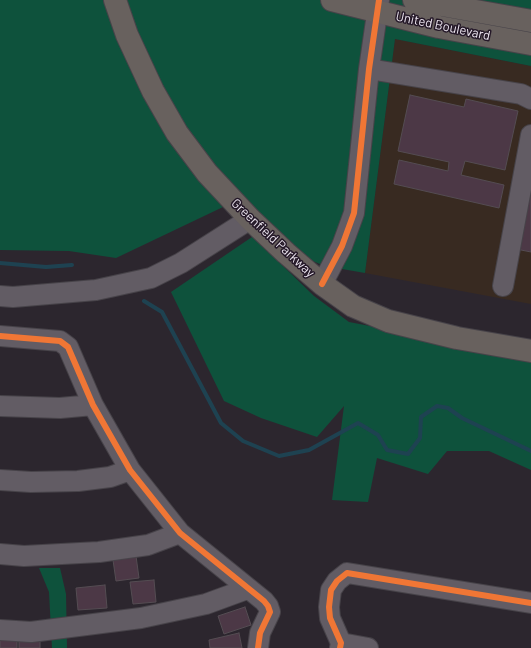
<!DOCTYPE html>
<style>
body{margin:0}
canvas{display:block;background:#2c262e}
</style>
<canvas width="531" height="648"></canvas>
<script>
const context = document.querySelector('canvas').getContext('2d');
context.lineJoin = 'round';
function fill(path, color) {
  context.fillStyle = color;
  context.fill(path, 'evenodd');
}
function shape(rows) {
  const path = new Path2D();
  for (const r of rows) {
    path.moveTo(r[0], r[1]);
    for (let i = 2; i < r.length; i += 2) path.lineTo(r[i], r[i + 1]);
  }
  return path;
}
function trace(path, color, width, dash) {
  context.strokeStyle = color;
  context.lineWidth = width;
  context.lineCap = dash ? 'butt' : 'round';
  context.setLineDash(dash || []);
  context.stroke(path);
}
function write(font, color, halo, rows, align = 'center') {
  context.font = font + ' Barlow,sans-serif';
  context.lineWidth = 3;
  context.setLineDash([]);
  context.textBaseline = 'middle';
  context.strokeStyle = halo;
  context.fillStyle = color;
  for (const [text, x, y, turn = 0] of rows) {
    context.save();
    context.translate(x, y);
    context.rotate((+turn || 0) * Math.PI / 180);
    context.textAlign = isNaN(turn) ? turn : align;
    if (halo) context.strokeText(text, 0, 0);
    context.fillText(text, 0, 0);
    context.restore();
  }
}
const industrial = shape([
 [395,39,531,66,531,304,365,273]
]);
const green = shape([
 [0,0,531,0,531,66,395,39,365,273,325,266,253,237,314,296,349,322,531,357,531,470,489,451,447,451,428,474,377,458,368,502,332,500,344,406,317,437,261,418,224,401,171,292,252,237,223,207,116,258,69,251,0,250],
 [39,568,60,568,66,594,67,648,52,648,49,592]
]);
const stream = shape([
 [0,263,46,267,72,265],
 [144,301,162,312,221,423,243,441,279,456,309,450,358,423,378,435,387,450,408,454,420,438,421,417,437,406,448,408,462,418,531,451]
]);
const building = shape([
 [410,95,464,107,466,99,518,111,505,170,465,161,461,175,504,185,499,208,394,184,399,160,448,171,449,162,398,151,410,95],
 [531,179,531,252,516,249,531,179],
 [136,556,139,578,116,581,113,560,136,556],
 [154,580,156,602,133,604,130,582,154,580],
 [105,585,107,608,78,610,76,588,105,585],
 [245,607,251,625,224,634,218,616,245,607],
 [239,633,242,648,210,648,209,640,239,633],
 [0,637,17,637,17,648,0,648,0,637],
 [19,637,40,638,40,648,19,648,19,637]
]);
const minor = shape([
 [369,69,521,94,531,99],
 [322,284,342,246,354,213,369,69,379,0],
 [503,286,531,135],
 [0,296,13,297,96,290,151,278,181,263,250,219],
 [0,336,60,341,68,347,93,405,130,470,180,533,264,601,268,606,270,612,260,633,258,648],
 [0,406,60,408,93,405],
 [0,480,31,482,78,481,110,477,130,470],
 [0,554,24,556,99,552,148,545,180,533],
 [0,630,31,632,141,618,206,604,247,589],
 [341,643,368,648],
 [340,648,341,643,330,618,329,607,331,590,337,581,347,573,531,603]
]);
const major = shape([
 [115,0,127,35,153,91,177,133,207,173,250,219,286,253,322,284,353,306,388,321,457,338,531,351],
 [332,0,439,27,531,44],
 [414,0,531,21]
]);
const cycleway = shape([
 [322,284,342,246,354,213,369,69,379,0],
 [0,336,60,341,68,347,93,405,130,470,180,533,264,601,268,606,270,612,260,633,258,648],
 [340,648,341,643,330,618,329,607,331,590,337,581,347,573,531,603]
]);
const streetNames = [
 ["United Boulevard",443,26,12],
 ["Greenfield Parkway",273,238,43]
];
fill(industrial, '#382a21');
fill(green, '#0e523c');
trace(stream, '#1e4251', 4);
fill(building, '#4c3846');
trace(building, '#544c52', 1);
trace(minor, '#474349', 22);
trace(major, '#474349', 24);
trace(minor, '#625c64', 20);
trace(major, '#68615e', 22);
trace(cycleway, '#f07635', 6);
write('13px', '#ece5ef', '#241828', streetNames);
</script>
